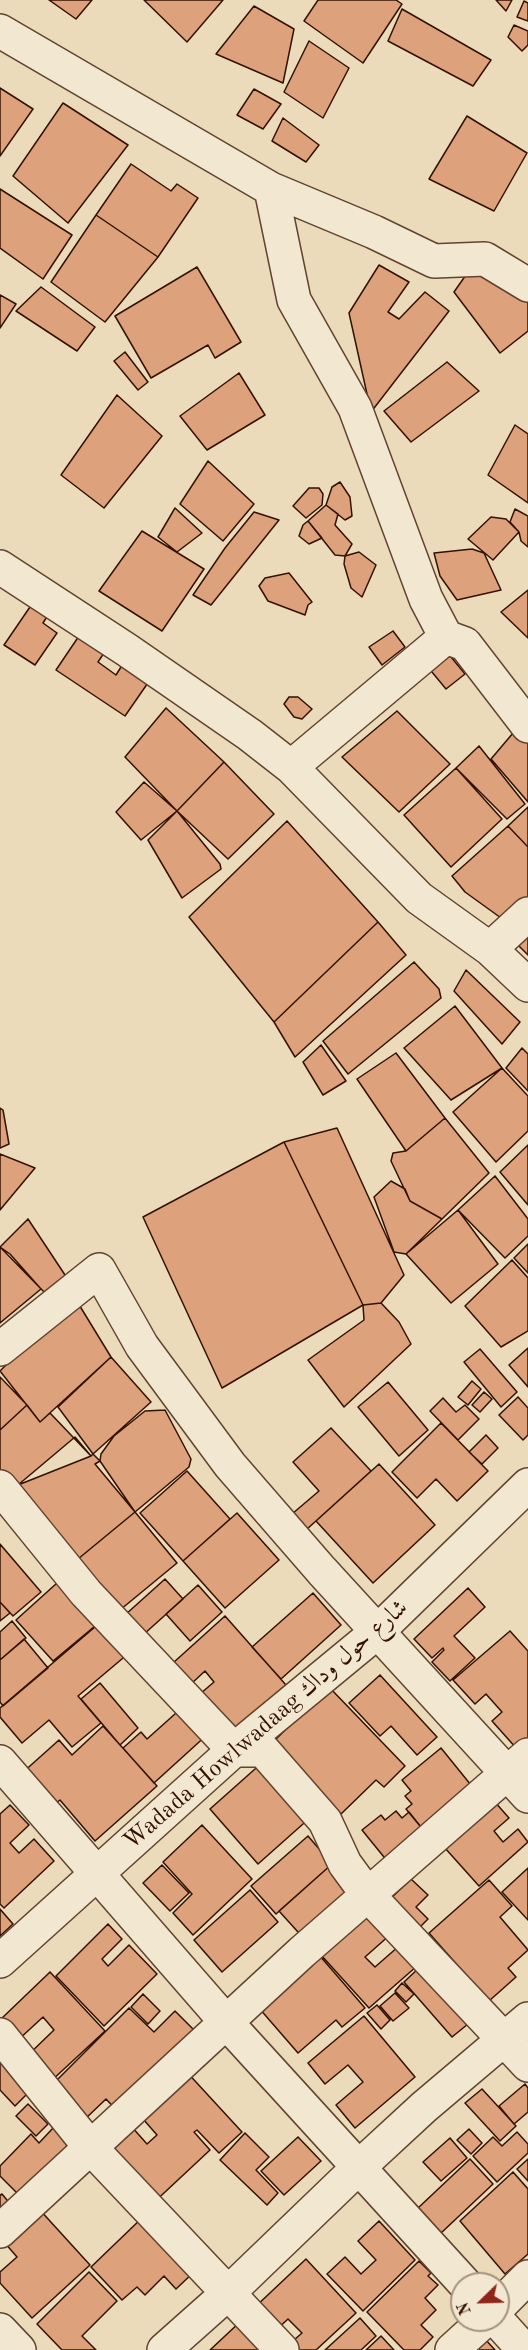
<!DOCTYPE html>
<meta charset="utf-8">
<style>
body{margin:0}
#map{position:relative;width:528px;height:2350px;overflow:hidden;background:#ebdbba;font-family:"Old Standard TT",serif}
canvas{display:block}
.north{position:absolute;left:450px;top:2272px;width:60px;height:60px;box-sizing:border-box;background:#f2e8d2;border:2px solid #a6927f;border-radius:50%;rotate:247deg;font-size:16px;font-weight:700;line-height:24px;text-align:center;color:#331202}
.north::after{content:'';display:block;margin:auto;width:21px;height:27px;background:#8f2418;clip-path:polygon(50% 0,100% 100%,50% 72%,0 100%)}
</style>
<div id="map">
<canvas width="528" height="2350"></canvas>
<div class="north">N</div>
</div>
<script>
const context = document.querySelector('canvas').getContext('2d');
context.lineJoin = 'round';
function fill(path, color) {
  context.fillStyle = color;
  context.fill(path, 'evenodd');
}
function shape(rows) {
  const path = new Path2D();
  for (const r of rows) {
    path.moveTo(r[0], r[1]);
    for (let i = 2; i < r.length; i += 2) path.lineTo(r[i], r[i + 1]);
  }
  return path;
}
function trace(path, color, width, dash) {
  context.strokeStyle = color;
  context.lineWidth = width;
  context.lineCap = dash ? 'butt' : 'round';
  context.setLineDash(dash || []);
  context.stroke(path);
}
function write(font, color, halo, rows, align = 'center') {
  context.font = font + ' "Old Standard TT",Amiri,serif';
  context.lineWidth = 4.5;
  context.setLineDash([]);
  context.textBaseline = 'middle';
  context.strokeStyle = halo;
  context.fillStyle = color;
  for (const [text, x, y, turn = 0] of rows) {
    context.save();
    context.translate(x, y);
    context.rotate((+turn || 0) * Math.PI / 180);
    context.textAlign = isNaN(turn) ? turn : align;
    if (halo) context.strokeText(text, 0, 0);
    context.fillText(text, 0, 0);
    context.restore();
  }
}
const building = shape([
 [49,0,92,0,76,19,49,0],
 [144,0,223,0,187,42,144,0],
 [318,0,396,0,402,4,363,63,304,21,318,0],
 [496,0,512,0,506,11,496,0],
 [524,1,528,3,528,21,517,17,524,1],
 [254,6,294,29,283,83,216,54,254,6],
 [402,9,491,60,473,86,388,41,402,9],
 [514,25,528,31,528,45,522,51,508,37,514,25],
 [309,41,349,68,323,118,284,92,309,41],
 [0,88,33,109,0,156,0,88],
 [254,89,281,104,263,129,237,115,254,89],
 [63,103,128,145,68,223,13,176,63,103],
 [467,116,527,153,494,211,429,179,467,116],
 [283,118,319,145,306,162,272,141,283,118],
 [131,164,171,191,177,184,198,198,158,257,96,215,131,164],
 [0,189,72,235,43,279,0,248,0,189],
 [96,215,158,257,105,322,51,282,96,215],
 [475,262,528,292,528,331,500,353,454,292,475,262],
 [379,265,409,282,388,312,399,319,425,292,449,311,371,412,349,313,379,265],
 [197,267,241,342,215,358,208,345,151,378,115,316,197,267],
 [41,287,95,327,77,351,16,311,41,287],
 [0,295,16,304,0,328,0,295],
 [125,352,148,382,138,390,114,361,125,352],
 [447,362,479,391,411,442,384,411,447,362],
 [239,373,265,415,207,450,180,416,239,373],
 [117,395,162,436,104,508,61,475,117,395],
 [515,425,528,434,528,503,488,475,515,425],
 [208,461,254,504,223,541,180,504,208,461],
 [340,482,350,497,352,516,345,520,326,505,332,487,340,482],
 [309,488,319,488,323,494,322,505,306,518,293,506,309,488],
 [326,505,338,514,335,525,352,544,345,556,335,555,308,521,326,505],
 [175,508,202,533,177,552,158,537,175,508],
 [515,509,528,516,528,547,521,541,519,532,510,522,515,509],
 [254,512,279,520,211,605,193,595,225,548,254,512],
 [491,517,506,519,519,532,493,560,468,539,491,517],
 [308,521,322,538,309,544,299,536,303,525,308,521],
 [142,531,204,569,162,631,99,591,142,531],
 [472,549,484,553,501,590,457,600,440,576,434,553,472,549],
 [359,552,376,565,362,597,351,588,344,564,345,556,359,552],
 [289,573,312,602,308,605,305,615,268,601,259,586,265,578,289,573],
 [528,590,528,638,501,612,528,590],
 [32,604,48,615,43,623,57,633,35,665,4,645,32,604],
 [393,631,405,647,382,665,369,647,393,631],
 [81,633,106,650,98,662,116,675,126,659,152,677,125,716,56,670,81,633],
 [442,646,465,674,446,689,427,666,442,646],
 [289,697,298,697,312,709,302,719,294,717,284,704,289,697],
 [166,708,224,762,177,811,125,757,166,708],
 [397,711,450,764,399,812,342,757,397,711],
 [519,726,528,736,528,802,491,759,519,726],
 [479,746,525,804,507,819,456,768,479,746],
 [224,762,274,814,228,859,177,811,224,762],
 [456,768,502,819,451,867,404,815,456,768],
 [144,782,177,811,141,840,116,812,144,782],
 [528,807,528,847,508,826,528,807],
 [177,811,220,864,221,869,182,898,148,840,177,811],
 [287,821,378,922,274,1022,189,917,287,821],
 [508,826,528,847,528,905,508,923,465,892,452,876,508,826],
 [378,922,406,955,295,1057,274,1022,378,922],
 [528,925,528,955,513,940,528,925],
 [414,962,439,989,441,998,348,1074,323,1041,414,962],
 [466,970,520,1022,502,1044,454,991,466,970],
 [455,1006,502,1068,451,1100,404,1048,455,1006],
 [321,1045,346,1081,323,1095,303,1062,321,1045],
 [522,1048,528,1054,528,1091,506,1068,522,1048],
 [396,1053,445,1118,406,1151,357,1079,396,1053],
 [502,1068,528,1096,528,1131,496,1162,453,1112,502,1068],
 [0,1108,3,1110,9,1144,0,1148,0,1108],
 [445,1118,489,1173,442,1219,410,1201,391,1161,393,1153,406,1151,445,1118],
 [337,1128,404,1275,381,1303,363,1305,284,1142,337,1128],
 [284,1142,363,1305,222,1388,143,1217,284,1142],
 [528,1145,528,1205,500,1172,528,1145],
 [0,1154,35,1168,0,1210,0,1154],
 [495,1176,528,1219,528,1236,505,1258,458,1210,495,1176],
 [391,1181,405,1189,410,1201,442,1219,406,1254,394,1252,374,1197,391,1181],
 [458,1210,498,1264,451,1303,406,1254,458,1210],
 [28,1219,67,1278,48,1296,0,1247,28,1219],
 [528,1244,528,1273,514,1258,528,1244],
 [0,1247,10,1254,41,1289,0,1323,0,1247],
 [512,1260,528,1278,528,1331,501,1347,465,1306,512,1260],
 [78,1303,111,1357,40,1422,0,1371,66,1305,78,1303],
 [381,1303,399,1322,411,1344,344,1407,308,1360,364,1320,363,1305,381,1303],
 [528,1348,528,1387,509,1365,528,1348],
 [480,1349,517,1392,501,1407,464,1362,480,1349],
 [111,1357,151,1402,93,1454,58,1407,111,1357],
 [0,1377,27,1405,0,1430,0,1377],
 [472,1381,481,1389,468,1405,458,1397,472,1381],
 [388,1382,428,1430,399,1456,358,1407,388,1382],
 [484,1392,492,1399,480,1412,472,1405,484,1392],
 [518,1397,528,1408,528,1435,523,1440,499,1415,518,1397],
 [443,1398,456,1412,465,1405,479,1419,458,1440,430,1411,443,1398],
 [27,1405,40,1422,50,1413,91,1456,18,1485,0,1472,0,1430,27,1405],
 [165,1410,191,1459,189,1467,135,1512,100,1461,101,1454,114,1436,145,1411,165,1410],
 [441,1423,488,1471,457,1501,436,1479,417,1498,392,1472,441,1423],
 [331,1428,371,1471,306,1530,292,1514,319,1491,293,1462,331,1428],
 [486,1435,498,1448,482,1464,469,1452,486,1435],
 [75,1437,91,1456,93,1454,100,1461,95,1464,135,1512,78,1559,18,1485,75,1437],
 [379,1464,435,1525,373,1583,316,1521,379,1464],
 [187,1471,230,1519,183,1561,140,1513,187,1471],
 [135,1512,177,1563,120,1610,78,1559,135,1512],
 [237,1513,279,1560,225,1608,183,1561,237,1513],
 [0,1544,41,1592,13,1616,0,1602,0,1544],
 [165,1579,183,1599,143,1635,125,1615,165,1579],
 [57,1583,95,1626,53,1661,16,1620,57,1583],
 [198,1585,222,1612,190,1641,166,1614,198,1585],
 [468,1588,485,1607,454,1636,475,1658,450,1681,432,1662,444,1650,443,1648,432,1658,414,1639,468,1588],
 [313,1593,341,1625,281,1679,252,1647,313,1593],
 [0,1602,10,1613,0,1621,0,1602],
 [225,1616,286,1685,234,1732,200,1694,214,1682,205,1671,191,1684,173,1663,225,1616],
 [12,1621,26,1638,0,1660,0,1632,12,1621],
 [102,1621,129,1653,78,1696,101,1723,72,1747,49,1720,22,1743,0,1717,0,1708,102,1621],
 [510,1631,528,1651,528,1739,517,1749,492,1721,502,1712,486,1694,475,1704,453,1680,510,1631],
 [24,1639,48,1668,3,1706,0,1702,0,1660,24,1639],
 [380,1675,437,1737,417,1755,391,1726,380,1736,349,1703,380,1675],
 [100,1683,138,1728,120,1745,81,1699,100,1683],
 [329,1687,405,1766,384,1787,376,1780,341,1814,272,1743,329,1687],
 [185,1705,209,1733,154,1783,123,1748,141,1732,147,1739,185,1705],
 [103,1726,157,1786,95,1841,60,1800,51,1807,21,1774,59,1740,72,1755,103,1726],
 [441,1748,475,1790,425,1832,406,1809,412,1804,405,1796,411,1791,402,1780,441,1748],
 [264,1761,312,1816,258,1864,210,1809,264,1761],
 [487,1793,509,1818,494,1831,503,1842,518,1829,528,1842,479,1886,436,1838,487,1793],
 [10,1805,29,1825,10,1843,19,1853,34,1839,54,1861,4,1908,0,1904,0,1814,10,1805],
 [396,1811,402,1818,409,1812,425,1832,388,1862,362,1830,381,1815,385,1820,396,1811],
 [202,1825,252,1879,193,1935,173,1913,192,1894,163,1862,202,1825],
 [308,1836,332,1864,276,1914,251,1886,308,1836],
 [332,1864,360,1895,307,1942,279,1911,332,1864],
 [162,1865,189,1893,170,1911,143,1883,162,1865],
 [528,1868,528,1920,502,1892,528,1868],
 [411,1879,428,1895,416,1907,428,1919,414,1933,386,1903,411,1879],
 [489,1880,512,1906,500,1917,528,1950,508,1968,516,1977,489,2001,429,1933,489,1880],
 [250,1890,278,1922,222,1972,194,1940,250,1890],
 [0,1909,13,1924,0,1936,0,1909],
 [371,1912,391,1934,365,1957,375,1967,399,1946,417,1966,369,2008,321,1955,371,1912],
 [108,1924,122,1939,102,1959,108,1966,129,1945,157,1974,104,2026,56,1976,108,1924],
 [313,1948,365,2008,342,2027,336,2020,298,2053,252,2000,313,1948],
 [420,1967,468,2024,452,2037,404,1982,420,1967],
 [50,1972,105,2031,50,2082,26,2057,54,2030,43,2017,17,2041,0,2020,50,1972],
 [402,1983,414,1994,406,2002,395,1991,402,1983],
 [395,1993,409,2008,393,2021,380,2006,395,1993],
 [143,1994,160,2011,148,2024,131,2007,143,1994],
 [377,2005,390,2020,381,2029,367,2013,377,2005],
 [129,2008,154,2032,175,2011,200,2036,121,2115,106,2099,83,2121,50,2087,129,2008],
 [364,2016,415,2077,355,2128,336,2105,363,2082,348,2065,325,2084,308,2063,364,2016],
 [0,2050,34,2087,15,2106,0,2090,0,2050],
 [184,2069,242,2132,219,2153,197,2130,194,2132,210,2150,149,2207,100,2154,131,2126,147,2144,157,2135,137,2112,184,2069],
 [525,2084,528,2088,528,2112,514,2124,499,2106,525,2084],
 [482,2089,516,2126,500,2141,465,2103,482,2089],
 [28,2104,48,2124,36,2136,16,2116,28,2104],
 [54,2127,78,2150,27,2203,0,2176,0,2166,31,2134,39,2143,54,2127],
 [469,2129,482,2143,471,2154,457,2140,469,2129],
 [517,2132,528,2144,528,2153,497,2182,473,2156,493,2137,502,2146,517,2132],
 [245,2133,269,2157,256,2170,278,2193,267,2205,220,2160,245,2133],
 [298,2137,321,2161,284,2195,261,2171,298,2137],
 [450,2138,467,2158,441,2181,423,2162,450,2138],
 [470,2159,493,2184,440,2234,417,2209,470,2159],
 [528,2159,528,2181,517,2169,528,2159],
 [513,2172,528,2189,528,2254,505,2274,460,2221,513,2172],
 [2,2194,16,2211,0,2219,0,2195,2,2194],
 [39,2209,90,2265,32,2318,0,2283,0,2272,17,2257,4,2242,39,2209],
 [144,2216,195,2271,176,2289,164,2276,145,2295,137,2287,122,2300,91,2267,144,2216],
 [379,2221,415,2260,363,2311,327,2274,345,2257,361,2274,376,2260,358,2241,379,2221],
 [306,2259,356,2313,316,2350,289,2350,286,2347,302,2333,288,2319,275,2331,254,2308,306,2259],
 [419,2261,431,2273,428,2276,438,2285,425,2298,436,2310,421,2325,433,2337,420,2350,404,2350,367,2312,419,2261],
 [89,2272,117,2301,82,2336,96,2350,62,2350,37,2324,89,2272],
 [360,2318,376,2336,361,2350,325,2350,360,2318],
 [241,2321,268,2350,210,2350,241,2321],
 [381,2336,394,2350,366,2350,381,2336],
 [485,2339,495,2350,474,2350,485,2339]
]);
const minor = shape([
 [0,31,271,189,374,232,434,261,485,259,528,285],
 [271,189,294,300,355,408,426,599,446,637,465,644,528,726],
 [0,567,127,650,250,735,291,767,419,898,490,949,528,985],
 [291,767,446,637],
 [490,949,528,914],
 [0,1349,99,1270,142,1346,230,1465,322,1571,528,1796],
 [0,1487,86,1593,234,1750,263,1750,325,1821,345,1864,367,1894,528,2065],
 [0,1762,227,2023,465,2284],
 [0,2035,90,2147,282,2350],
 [0,2231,302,1952,528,1755],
 [498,2307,528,2277],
 [497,2320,524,2350],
 [0,2330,19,2350],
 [164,2350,227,2294,359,2167,424,2107,528,2019],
 [452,2350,485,2320]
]);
const tertiary = shape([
 [0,1961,234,1750,377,1632,528,1485]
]);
const streetNames = [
 ["Wadada Howlwadaag شارع حول وداك",266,1725,-41]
];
fill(building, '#dda17b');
trace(building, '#331202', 1.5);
trace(minor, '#614430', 36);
trace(tertiary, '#614430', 36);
trace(minor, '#f2e8d2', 33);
trace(tertiary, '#f2e8d2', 33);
write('24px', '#331202', '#f2e8d2', streetNames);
</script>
